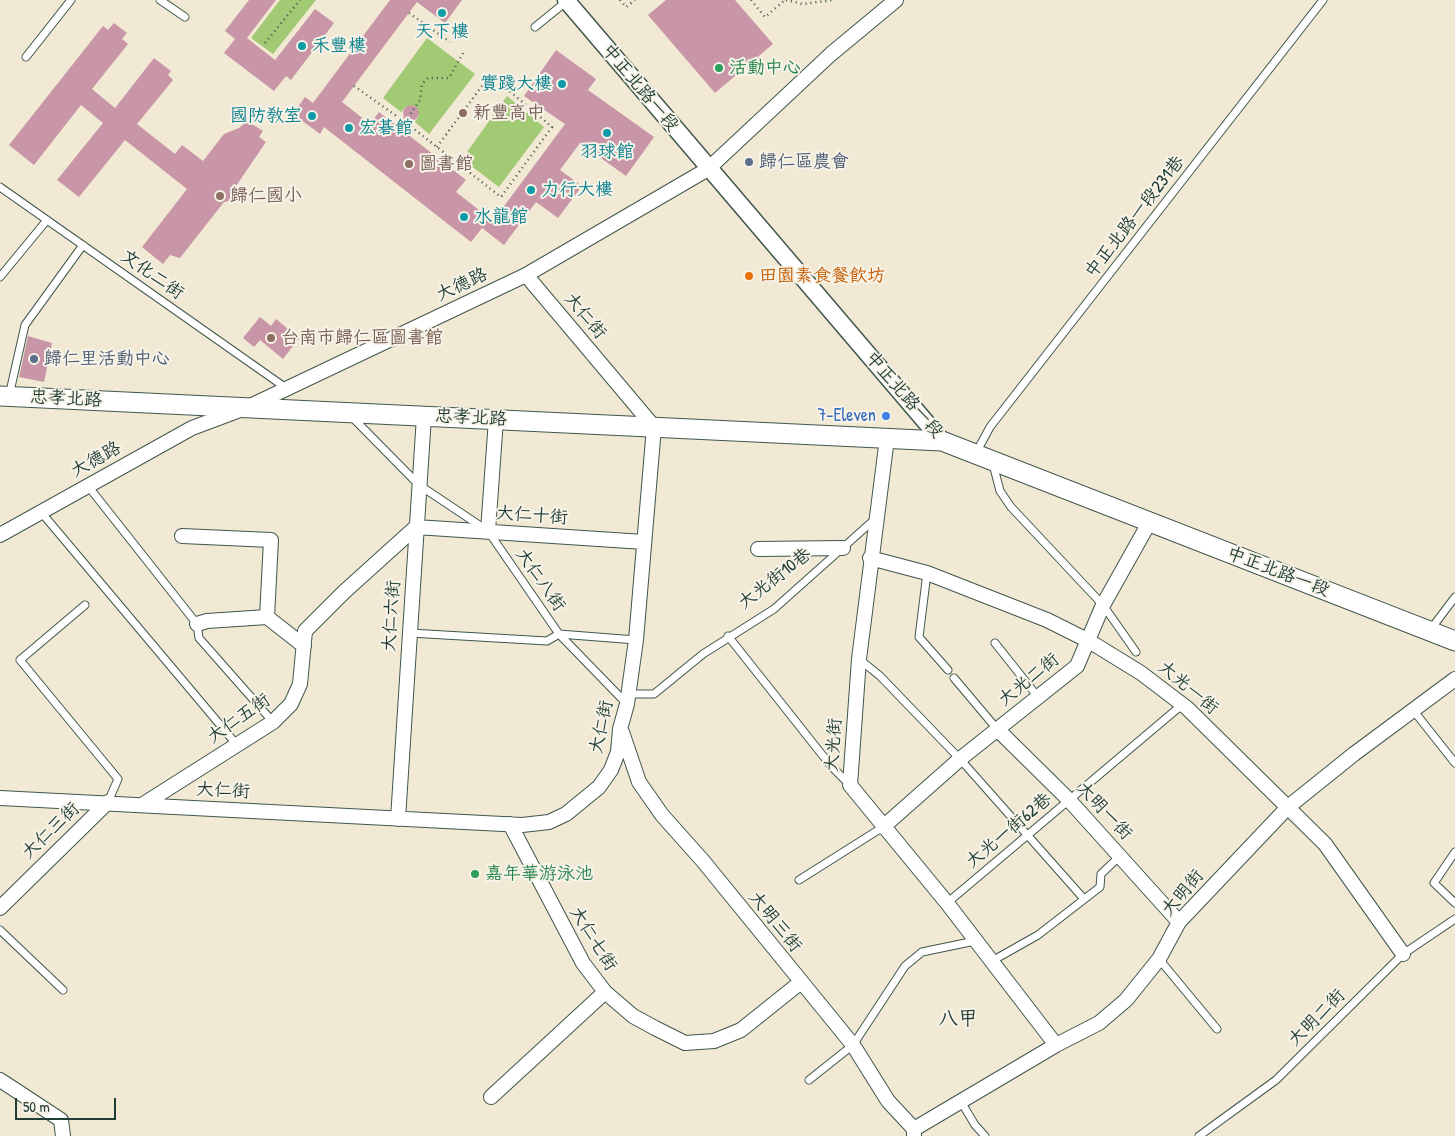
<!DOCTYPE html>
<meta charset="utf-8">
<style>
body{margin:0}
#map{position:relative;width:1455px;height:1136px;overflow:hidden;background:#f1e9d3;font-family:"Patrick Hand",sans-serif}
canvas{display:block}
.scale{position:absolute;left:15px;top:1098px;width:101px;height:22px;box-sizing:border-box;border:2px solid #1f3d34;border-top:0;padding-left:6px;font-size:15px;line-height:18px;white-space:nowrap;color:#1f3d34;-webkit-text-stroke:4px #f7f3e8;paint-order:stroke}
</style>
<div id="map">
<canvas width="1455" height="1136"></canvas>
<div class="scale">50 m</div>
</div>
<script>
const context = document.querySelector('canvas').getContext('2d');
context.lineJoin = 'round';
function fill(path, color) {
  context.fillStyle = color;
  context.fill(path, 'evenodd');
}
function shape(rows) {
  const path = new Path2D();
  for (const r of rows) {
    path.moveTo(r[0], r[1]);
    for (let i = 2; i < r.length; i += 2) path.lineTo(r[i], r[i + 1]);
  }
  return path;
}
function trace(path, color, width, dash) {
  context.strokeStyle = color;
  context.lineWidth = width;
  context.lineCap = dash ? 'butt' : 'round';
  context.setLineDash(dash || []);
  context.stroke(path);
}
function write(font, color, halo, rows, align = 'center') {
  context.font = font + ' "Patrick Hand","LXGW WenKai TC",sans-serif';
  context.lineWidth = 4;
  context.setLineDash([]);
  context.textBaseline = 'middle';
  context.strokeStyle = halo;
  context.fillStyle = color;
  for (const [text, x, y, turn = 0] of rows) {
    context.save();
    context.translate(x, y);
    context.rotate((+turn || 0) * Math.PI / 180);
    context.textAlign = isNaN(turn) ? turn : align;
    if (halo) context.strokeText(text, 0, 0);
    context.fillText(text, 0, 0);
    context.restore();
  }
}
const green = shape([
 [280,0,316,0,273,54,251,38],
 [427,38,475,74,429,134,415,122,419,115,407,106,401,112,383,98],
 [507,96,544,127,499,187,462,159]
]);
const building = shape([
 [249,0,276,0,247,38,275,60,315,9,334,23,291,80,286,76,274,91,224,53,235,39,225,31],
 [390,0,462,0,445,23,417,2,342,102,370,124,379,112,466,180,456,192,493,221,565,124,524,96,556,50,596,79,588,90,654,137,626,176,580,143,560,170,582,186,558,218,536,202,504,245,482,228,471,242,324,127,320,134,293,114,305,97,313,103],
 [666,0,735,0,773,44,715,93,648,15],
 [114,23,127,33,122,39,128,44,92,89,115,108,154,58,171,71,168,75,173,80,137,124,175,154,182,145,203,161,224,134,239,128,247,121,263,131,259,137,266,142,236,186,236,192,229,201,224,202,180,258,170,255,163,264,142,247,187,189,125,140,79,197,57,180,103,123,81,105,34,165,9,145,103,26,108,30],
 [413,105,418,109,419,115,415,120,404,121,403,111,407,106],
 [260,317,271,326,276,319,299,338,283,359,260,340,254,347,243,338],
 [28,336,52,343,44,382,19,377]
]);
const path = shape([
 [620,0,626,7,635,0],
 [751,0,765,17,785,0],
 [786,0,803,4,833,0],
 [409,13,450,42],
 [265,43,300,0],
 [354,86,405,122,501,197,552,127,500,83],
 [405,122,420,100,422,84,428,78,449,78,463,53],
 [437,147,490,75]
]);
const service = shape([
 [160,0,185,17],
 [535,27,567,1],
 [26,57,71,0],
 [0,187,286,388],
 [0,277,47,220],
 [9,396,25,325,83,245],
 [351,416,419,485,488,531,559,634,627,704],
 [976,453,990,427,1323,0],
 [993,464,1000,491,1011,507,1103,605,1136,652],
 [88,486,197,624,199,638,273,722],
 [41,512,237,745],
 [927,573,919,637,948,670],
 [85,605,20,660,118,779,108,802],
 [1431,629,1455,597],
 [410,633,547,641,559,634,636,640],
 [728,636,831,766,850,785],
 [995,643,1038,697],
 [859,659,880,676,960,759,1084,899],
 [954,678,997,729],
 [628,694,654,694,703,654,774,609,875,519],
 [1413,710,1455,763],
 [1455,852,1434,883,1455,903],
 [799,880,883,827],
 [947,903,1183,704],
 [0,930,63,990],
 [1159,959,1217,1029],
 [992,961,1038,935,1100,887,1101,874,1120,856],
 [809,1080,853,1045,905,966,922,952,975,941],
 [960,1100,975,1125,985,1136],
 [1199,1136,1276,1080,1403,954,1455,919]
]);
const minor = shape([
 [887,438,859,659,850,785,947,903,1056,1045],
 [488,531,496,419],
 [0,535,192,428,248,407,526,275,708,169,831,54,896,0],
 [182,536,271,540,267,617],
 [758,549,843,548],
 [870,558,927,573,1047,620,1089,641,1141,673,1187,708,1325,844,1403,954],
 [197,624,207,621,267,617,304,646],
 [997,729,1069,800,1179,922],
 [622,732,639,782,662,815,703,861,853,1045,888,1101,914,1129],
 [0,798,522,825,549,822,566,814,599,787,611,770,618,752,620,729,627,704,636,640,654,427,526,275],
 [142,805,273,722,291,704,300,684,305,631,344,592,416,527,644,542],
 [398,819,424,416],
 [510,824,583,963,605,992,633,1016,655,1028,685,1043,714,1041,741,1030,801,982],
 [883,827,960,759,1077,666,1103,605,1149,523],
 [0,908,108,802],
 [0,1080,61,1120,63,1136],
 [491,1097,605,992],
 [914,1136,914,1129,1056,1045,1099,1023,1126,1000,1159,959,1179,922,1288,807,1354,754,1455,679]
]);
const tertiary = shape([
 [566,0,942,441]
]);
const secondary = shape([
 [0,396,942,441,1455,641]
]);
const markers = [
 [442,13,5,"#0f9aa8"],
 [302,46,5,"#0f9aa8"],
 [719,68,5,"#2e9e5b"],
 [562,84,5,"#0f9aa8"],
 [463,113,5,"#8d6e63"],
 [312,116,5,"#0f9aa8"],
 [349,128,5,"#0f9aa8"],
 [607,133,5,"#0f9aa8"],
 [749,162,5,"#5c6f8a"],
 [409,164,5,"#8d6e63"],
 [531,190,5,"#0f9aa8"],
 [220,196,5,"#8d6e63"],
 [464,217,5,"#0f9aa8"],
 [749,276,5,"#e8710a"],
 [271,338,5,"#8d6e63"],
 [34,359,5,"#5c6f8a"],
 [886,416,5,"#3f7fe0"],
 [475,874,5,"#2e9e5b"]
];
const cultureNames = [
 ["天下樓",442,32,"center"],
 ["禾豐樓",312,46],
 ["實踐大樓",552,84,"right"],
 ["國防教室",302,116,"right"],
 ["宏碁館",359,128],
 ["羽球館",607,152,"center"],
 ["力行大樓",541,190],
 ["水龍館",474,217]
];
const leisureNames = [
 ["活動中心",729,68],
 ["嘉年華游泳池",485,874]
];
const streetNames = [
 ["中正北路一段",640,88,50],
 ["中正北路一段231巷",1135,217,-52],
 ["文化二街",152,275,35],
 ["大德路",462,285,-25],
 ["大仁街",585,316,50],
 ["中正北路一段",904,395,49],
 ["忠孝北路",66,399,3],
 ["忠孝北路",471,418,3],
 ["大德路",96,460,-29],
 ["大仁十街",532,516,4],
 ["中正北路一段",1278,572,21],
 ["大光街10巷",775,579,-38],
 ["大仁八街",540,580,55],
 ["大仁六街",392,616,-86],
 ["大光二街",1029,680,-39],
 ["大光一街",1188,688,40],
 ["大仁五街",239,719,-35],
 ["大仁街",602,727,-78],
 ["大光街",834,745,-86],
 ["大仁街",223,791,3],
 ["大明一街",1104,811,47],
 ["大仁三街",51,831,-44],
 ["大光一街62巷",1009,831,-40],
 ["大明街",1183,893,-50],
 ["大明三街",775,922,51],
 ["大仁七街",593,939,58],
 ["大明二街",1317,1018,-45]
];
const educationNames = [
 ["新豐高中",473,113],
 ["圖書館",419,164],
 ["歸仁國小",230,196],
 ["台南市歸仁區圖書館",281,338]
];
const serviceNames = [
 ["歸仁區農會",759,162],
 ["歸仁里活動中心",44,359]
];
const foodNames = [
 ["田園素食餐飲坊",759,276]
];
const shopNames = [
 ["7-Eleven",876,416]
];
const quarterNames = [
 ["八甲",958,1020]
];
fill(green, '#a2c974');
fill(building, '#c896a6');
trace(service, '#3e574c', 9);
trace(minor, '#3e574c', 16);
trace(tertiary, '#3e574c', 19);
trace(secondary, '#3e574c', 21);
trace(path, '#3e574c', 2.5, [1, 4]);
trace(service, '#fff', 7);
trace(minor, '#fff', 14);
trace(tertiary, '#fff', 16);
trace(secondary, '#fff', 19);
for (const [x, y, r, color] of markers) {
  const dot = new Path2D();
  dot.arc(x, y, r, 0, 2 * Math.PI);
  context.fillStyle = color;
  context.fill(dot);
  trace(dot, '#f7f3e8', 2);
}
write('18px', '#0d838f', '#f7f3e8', cultureNames, 'left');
write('18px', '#27864d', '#f7f3e8', leisureNames, 'left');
write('18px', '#1f3d34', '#f7f3e8', streetNames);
write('18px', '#785e54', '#f7f3e8', educationNames, 'left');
write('18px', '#4e5e75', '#f7f3e8', serviceNames, 'left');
write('18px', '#c56008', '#f7f3e8', foodNames, 'left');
write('18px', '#366cbe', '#f7f3e8', shopNames, 'right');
write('20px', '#1f3d34', '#f7f3e8', quarterNames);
</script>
